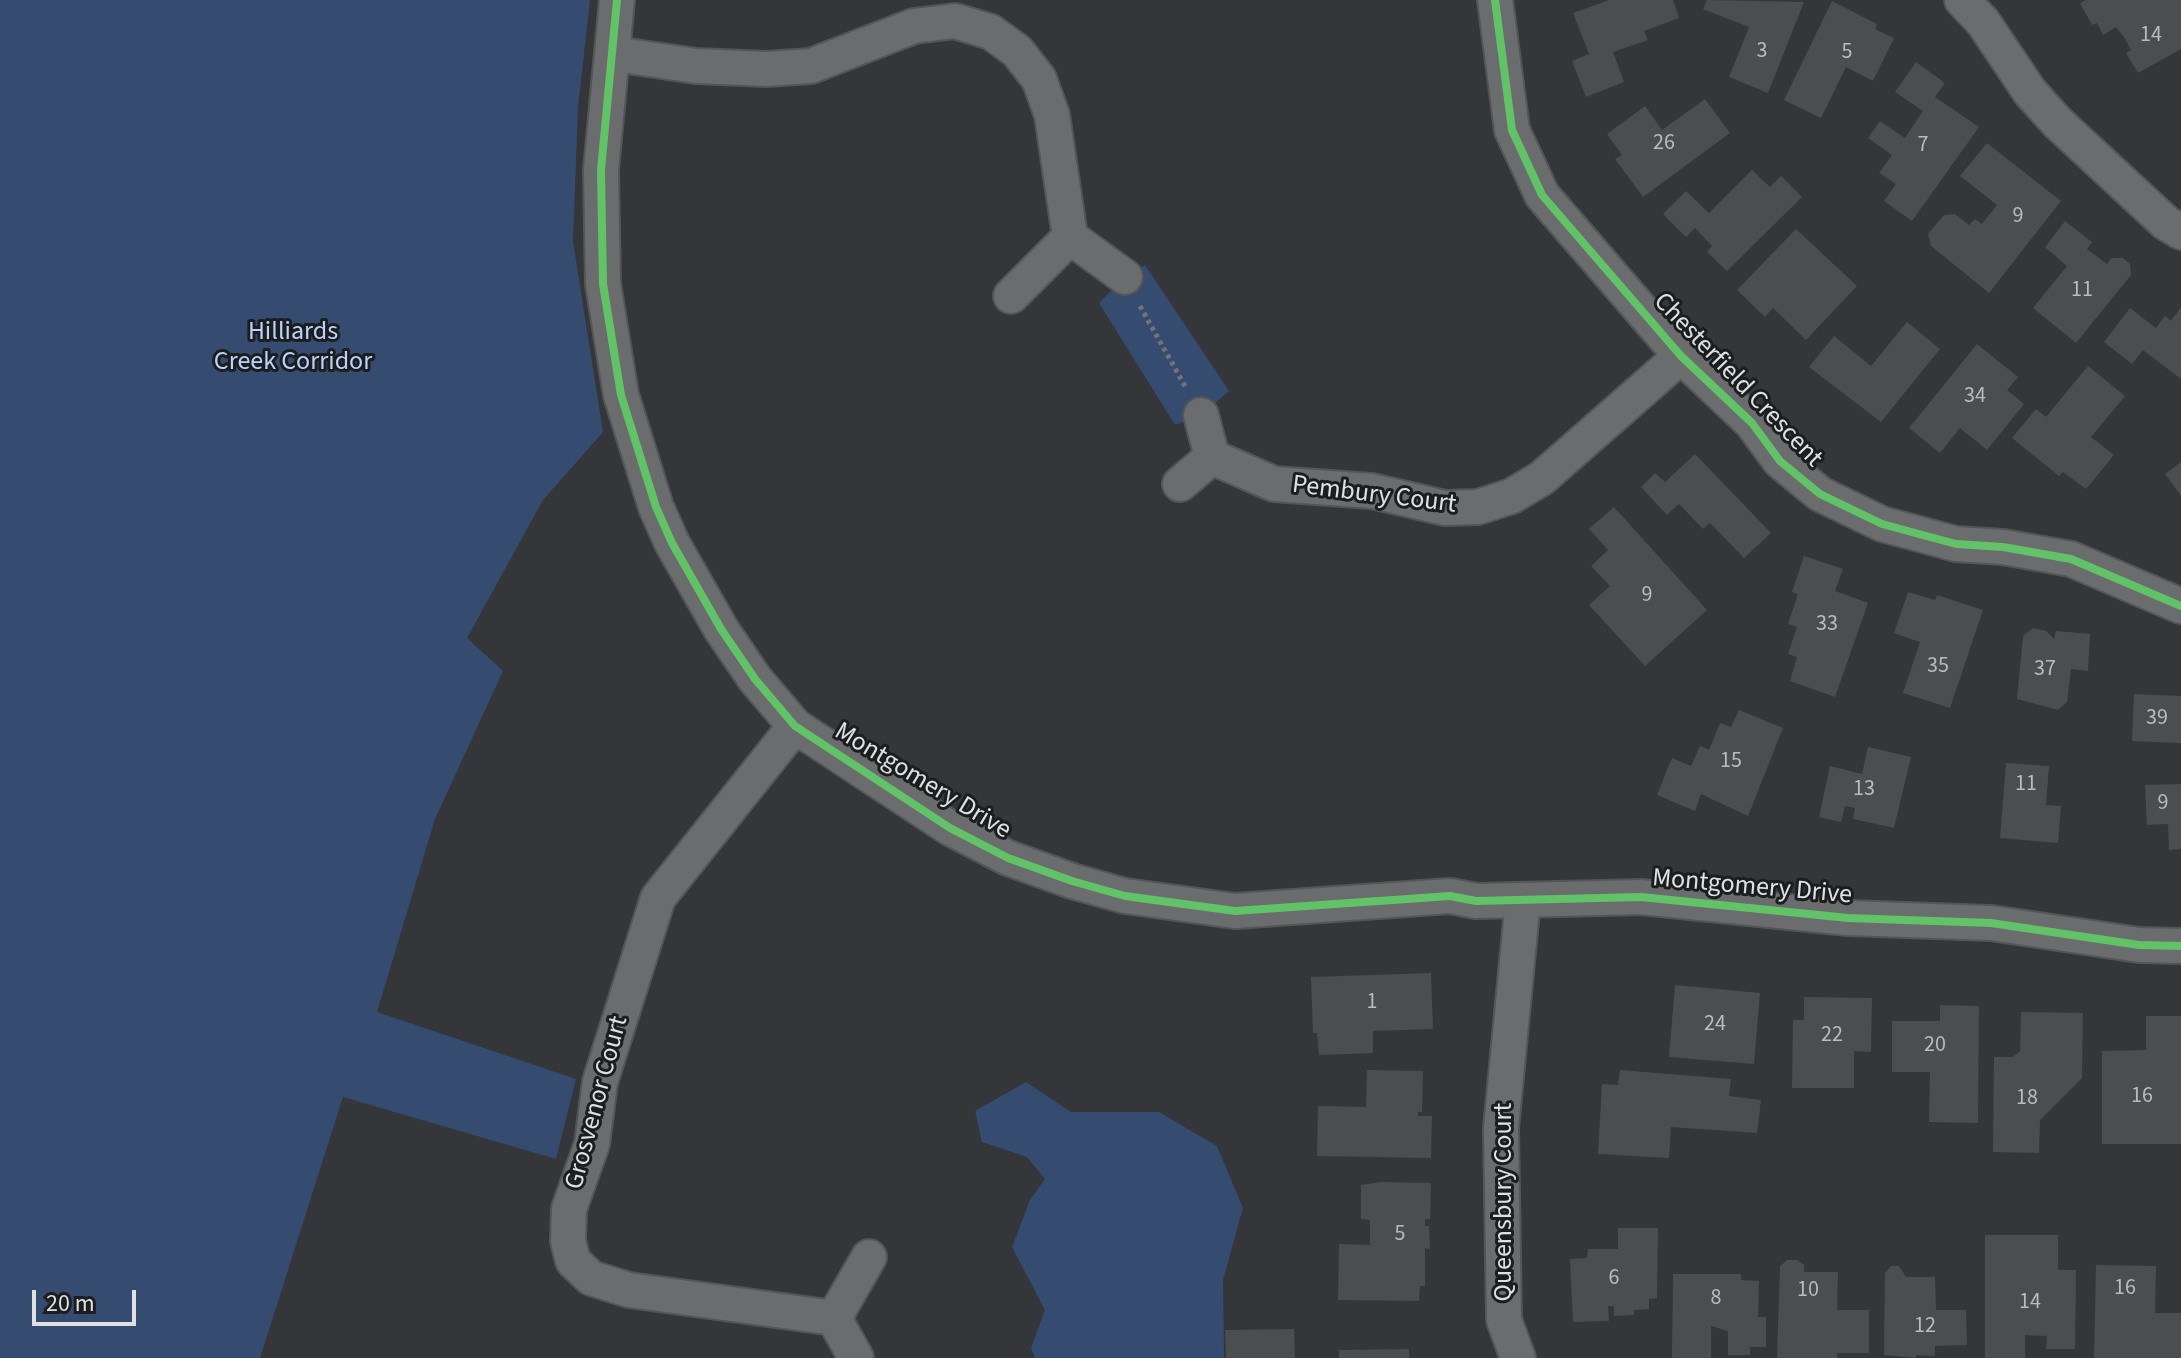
<!DOCTYPE html>
<style>
body{margin:0}
#map{position:relative;width:2181px;height:1358px;overflow:hidden;background:#343639;font-family:"Source Sans 3",sans-serif}
canvas{display:block}
.scale{position:absolute;left:32px;top:1290px;width:104px;height:36px;box-sizing:border-box;border:4px solid #dee0e2;border-top:0;padding-left:10px;font-size:24px;line-height:28px;white-space:nowrap;color:#dee0e2;-webkit-text-stroke:6px #1c1d1f;paint-order:stroke}
</style>
<div id="map">
<canvas width="2181" height="1358"></canvas>
<div class="scale">20 m</div>
</div>
<script>
const context = document.querySelector('canvas').getContext('2d');
context.lineJoin = 'round';
function fill(path, color) {
  context.fillStyle = color;
  context.fill(path, 'evenodd');
}
function shape(rows) {
  const path = new Path2D();
  for (const r of rows) {
    path.moveTo(r[0], r[1]);
    for (let i = 2; i < r.length; i += 2) path.lineTo(r[i], r[i + 1]);
  }
  return path;
}
function trace(path, color, width, dash) {
  context.strokeStyle = color;
  context.lineWidth = width;
  context.lineCap = dash ? 'butt' : 'round';
  context.setLineDash(dash || []);
  context.stroke(path);
}
function write(font, color, halo, rows, align = 'center') {
  context.font = font + ' "Source Sans 3",sans-serif';
  context.lineWidth = 6;
  context.setLineDash([]);
  context.textBaseline = 'middle';
  context.strokeStyle = halo;
  context.fillStyle = color;
  for (const [text, x, y, turn = 0] of rows) {
    context.save();
    context.translate(x, y);
    context.rotate((+turn || 0) * Math.PI / 180);
    context.textAlign = isNaN(turn) ? turn : align;
    if (halo) context.strokeText(text, 0, 0);
    context.fillText(text, 0, 0);
    context.restore();
  }
}
const green = shape([
 [0,0,590,0,578,107,573,241,603,432,543,500,467,638,503,671,435,819,377,1012,576,1079,556,1159,343,1097,260,1358,0,1358],
 [1145,265,1229,391,1201,415,1175,425,1099,303,1125,277],
 [1026,1082,1071,1112,1159,1112,1217,1146,1243,1208,1223,1280,1224,1358,1035,1358,1031,1348,1045,1310,1012,1247,1030,1200,1045,1179,1027,1157,982,1142,975,1111]
]);
const building = shape([
 [1609,0,1673,0,1679,18,1644,31,1648,40,1613,52,1624,82,1586,97,1572,61,1589,54,1573,13],
 [1707,0,1804,2,1768,93,1729,77,1749,27,1703,9],
 [2086,0,2181,0,2181,49,2138,73,2126,53,2131,50,2124,37,2116,27,2103,35,2097,23,2092,25,2080,3],
 [1832,1,1877,24,1875,29,1894,38,1873,81,1846,67,1821,118,1784,100],
 [1916,62,1945,83,1935,97,1979,127,1912,221,1884,201,1896,184,1879,173,1892,155,1868,138,1880,121,1905,138,1923,111,1895,92],
 [1705,99,1730,133,1643,197,1615,159,1622,155,1607,134,1645,106,1662,130],
 [1987,143,2061,201,1989,293,1931,246,1928,234,1944,215,1955,214,1969,225,1975,219,1982,224,1997,205,1960,176],
 [1752,170,1770,187,1781,176,1802,197,1727,271,1707,252,1712,246,1695,228,1686,237,1663,214,1686,191,1709,213],
 [2065,221,2092,242,2087,249,2107,264,2111,258,2123,258,2130,264,2131,275,2076,343,2033,308,2067,266,2045,247],
 [1796,229,1857,286,1806,340,1773,308,1765,317,1737,290],
 [2181,307,2181,379,2143,350,2132,364,2104,342,2130,308,2156,328,2165,316,2171,321],
 [1907,322,1940,349,1881,422,1809,367,1834,336,1871,366],
 [1977,344,2018,377,2007,390,2024,404,1987,450,1960,428,1940,453,1909,428],
 [2088,366,2125,396,2091,437,2114,455,2086,489,2063,472,2059,476,2012,438,2036,409,2046,417],
 [1695,454,1771,533,1744,558,1710,523,1703,529,1679,504,1667,515,1641,487,1655,473,1665,482],
 [2181,462,2181,496,2165,474],
 [1614,507,1707,610,1645,666,1589,605,1610,586,1591,566,1608,550,1589,529],
 [1804,556,1843,569,1835,591,1868,603,1835,697,1790,681,1797,657,1788,654,1797,627,1788,624,1798,594,1792,592],
 [1908,592,1935,600,1937,595,1983,610,1950,708,1903,693,1920,642,1894,633],
 [2033,628,2046,631,2054,639,2056,631,2090,634,2088,671,2071,669,2067,702,2058,710,2017,699,2023,636],
 [2134,694,2181,696,2181,743,2132,741],
 [1739,710,1783,728,1748,816,1701,794,1695,811,1657,795,1672,758,1691,766,1700,746,1709,750,1720,723,1731,727],
 [1868,747,1911,757,1894,828,1853,819,1855,808,1845,806,1841,822,1819,817,1830,766,1862,774],
 [2006,763,2049,766,2046,805,2061,806,2058,843,2000,838],
 [2181,784,2181,849,2169,850,2168,824,2147,825,2145,785],
 [1431,973,1433,1029,1373,1031,1373,1053,1319,1055,1317,1033,1313,1033,1311,977],
 [1675,985,1760,993,1754,1064,1669,1057],
 [1804,997,1872,998,1871,1052,1854,1051,1854,1088,1792,1088,1793,1020,1804,1020],
 [1940,1005,1979,1006,1978,1123,1929,1122,1930,1072,1892,1072,1892,1021,1940,1021],
 [2021,1012,2083,1013,2082,1078,2040,1120,2039,1153,1993,1152,1994,1057,2013,1057,2020,1051],
 [2146,1016,2181,1016,2181,1144,2102,1144,2102,1051,2146,1050],
 [1367,1070,1423,1071,1422,1112,1418,1112,1418,1116,1432,1116,1431,1158,1317,1156,1318,1106,1366,1107],
 [1620,1070,1731,1079,1729,1096,1761,1100,1757,1133,1671,1127,1669,1158,1598,1154,1602,1084,1618,1085],
 [1381,1182,1431,1183,1430,1219,1425,1219,1425,1226,1429,1226,1430,1249,1425,1248,1425,1286,1420,1286,1419,1301,1338,1300,1339,1244,1370,1245,1370,1220,1361,1219,1361,1185],
 [1618,1228,1658,1228,1657,1298,1649,1299,1649,1309,1634,1310,1634,1315,1614,1316,1614,1306,1608,1306,1609,1321,1573,1322,1570,1259,1587,1258,1588,1249,1618,1249],
 [1985,1235,2058,1235,2058,1270,2076,1270,2075,1349,2046,1349,2047,1336,2025,1335,2025,1358,1985,1358],
 [1787,1260,1797,1260,1804,1265,1804,1272,1838,1272,1837,1310,1869,1310,1869,1353,1837,1353,1837,1358,1777,1358,1780,1266],
 [2096,1265,2156,1266,2155,1313,2181,1313,2181,1358,2094,1358],
 [1891,1266,1899,1266,1906,1277,1935,1277,1936,1310,1966,1310,1967,1345,1935,1346,1935,1356,1916,1355,1916,1358,1884,1355,1885,1273],
 [1673,1274,1741,1274,1741,1280,1759,1281,1758,1317,1766,1317,1766,1347,1750,1347,1750,1355,1728,1355,1728,1331,1711,1326,1711,1358,1672,1358],
 [1294,1329,1295,1358,1226,1358,1225,1330],
 [1409,1349,1409,1358,1339,1358,1339,1350]
]);
const path = shape([
 [1140,306,1186,388]
]);
const minor = shape([
 [617,0,601,170,603,284,621,395,656,507,672,543,721,629,755,679,795,726,950,828,1008,858,1072,881,1125,896,1235,911,1450,896,1476,901,1641,897,1848,918,1991,923,2139,945,2181,946],
 [1495,0,1512,130,1542,195,1681,356,1752,423,1780,461,1820,494,1882,524,1956,544,2003,547,2071,559,2181,606],
 [1962,0,1983,22,2030,92,2057,122,2166,223,2181,232],
 [614,54,696,66,767,69,811,66,914,26,955,21,991,32,1017,51,1039,79,1052,115,1070,237,1125,277],
 [1011,296,1070,237],
 [1212,457,1274,484,1372,491,1445,508,1478,507,1512,496,1542,478,1681,356],
 [1180,484,1212,457,1201,415],
 [795,726,658,898,600,1082,592,1144,569,1209,568,1241,573,1261,591,1278,629,1290,834,1318,856,1358],
 [834,1318,869,1257],
 [1518,1358,1504,1320,1501,1128,1523,900]
]);
const cycleway = shape([
 [617,0,601,170,603,284,621,395,656,507,672,543,721,629,755,679,795,726,950,828,1008,858,1072,881,1125,896,1235,911,1450,896,1476,901,1641,897,1848,918,1991,923,2139,945,2181,946],
 [1495,0,1512,130,1542,195,1681,356,1752,423,1780,461,1820,494,1882,524,1956,544,2003,547,2071,559,2181,606]
]);
const numberNames = [
 ["14",2151,36],
 ["3",1762,52],
 ["5",1847,53],
 ["26",1664,144],
 ["7",1923,146],
 ["9",2018,217],
 ["11",2082,291],
 ["34",1975,397],
 ["9",1647,596],
 ["33",1827,625],
 ["35",1938,667],
 ["37",2045,670],
 ["39",2157,719],
 ["15",1731,762],
 ["11",2026,785],
 ["13",1864,790],
 ["9",2163,804],
 ["1",1372,1003],
 ["24",1715,1025],
 ["22",1832,1036],
 ["20",1935,1046],
 ["16",2142,1097],
 ["18",2027,1099],
 ["5",1400,1235],
 ["6",1614,1279],
 ["16",2125,1289],
 ["10",1808,1291],
 ["8",1716,1299],
 ["14",2030,1303],
 ["12",1925,1327]
];
const parkNames = [
 ["Hilliards",293,333],
 ["Creek Corridor",293,363]
];
const streetNames = [
 ["Chesterfield Crescent",1737,381,46],
 ["Pembury Court",1374,496,7],
 ["Montgomery Drive",922,782,31],
 ["Montgomery Drive",1752,888,5],
 ["Grosvenor Court",598,1103,-75],
 ["Queensbury Court",1505,1202,-90]
];
fill(green, '#354b70');
fill(building, '#4c4d50');
trace(minor, '#535557', 38);
trace(path, '#727375', 5, [4, 4]);
trace(minor, '#6b6c6e', 34);
trace(cycleway, '#61c268', 8);
write('22px', '#babbbe', null, numberNames);
write('26px', '#bad2f9', '#1c1d1f', parkNames);
write('26px', '#dee0e2', '#1c1d1f', streetNames);
</script>
